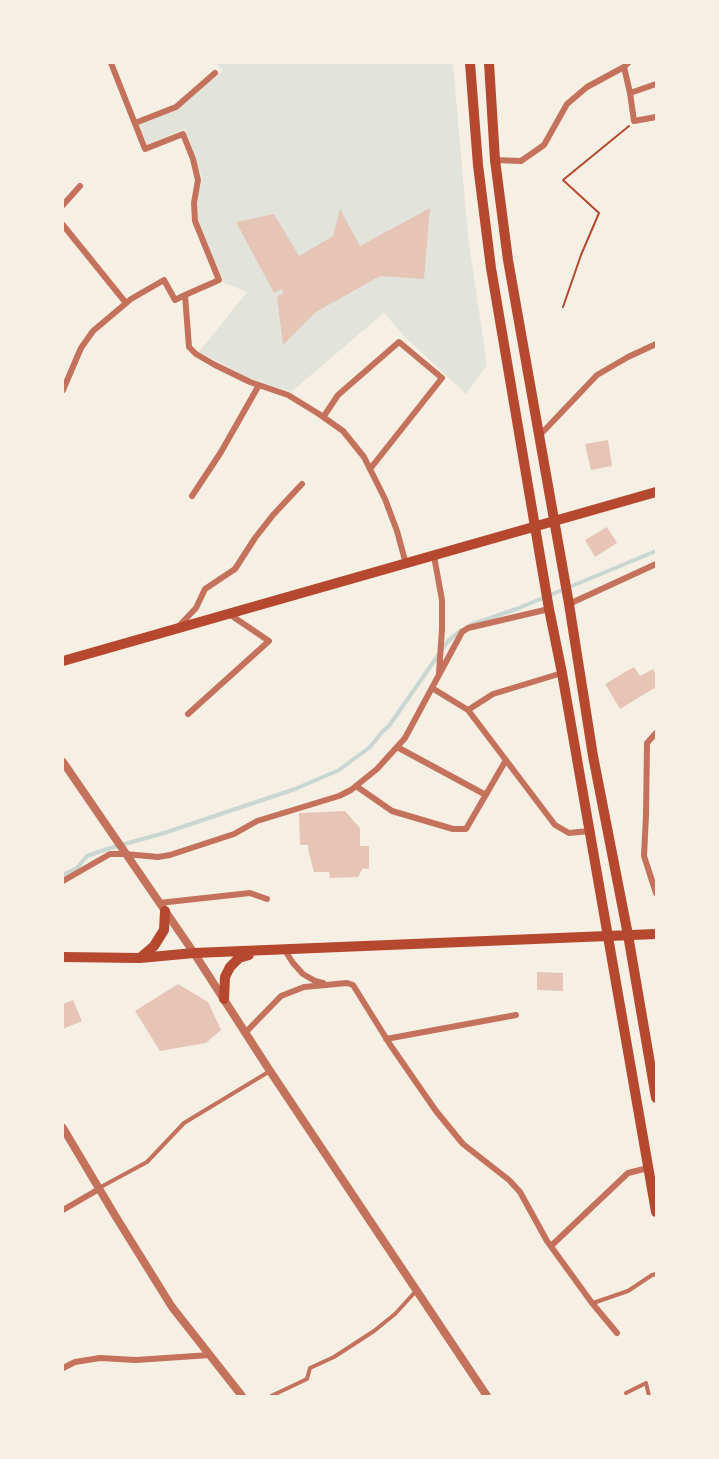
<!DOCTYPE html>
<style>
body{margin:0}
#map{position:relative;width:719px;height:1459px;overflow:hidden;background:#f6efe4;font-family:Ubuntu,sans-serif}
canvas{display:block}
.frame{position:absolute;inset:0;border:64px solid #f6efe4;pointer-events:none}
</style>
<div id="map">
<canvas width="719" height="1459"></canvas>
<div class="frame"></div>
</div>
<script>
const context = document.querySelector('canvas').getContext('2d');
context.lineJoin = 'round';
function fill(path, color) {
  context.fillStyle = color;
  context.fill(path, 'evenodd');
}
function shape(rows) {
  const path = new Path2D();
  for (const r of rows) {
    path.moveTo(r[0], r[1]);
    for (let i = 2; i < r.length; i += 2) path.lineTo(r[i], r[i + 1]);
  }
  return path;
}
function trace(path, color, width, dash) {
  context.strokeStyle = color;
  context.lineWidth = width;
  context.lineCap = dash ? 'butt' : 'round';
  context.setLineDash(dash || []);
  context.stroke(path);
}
const green = shape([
 [216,63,453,63,468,236,487,365,466,394,404,336,384,313,291,392,249,378,199,352,247,292,224,283,204,236,198,219,197,203,202,178,185,129,147,145,138,124,177,109,223,71]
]);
const stream = shape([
 [470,625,519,608,656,551],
 [63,875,77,868,87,856,107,849,164,833,295,789,339,770,370,747,383,731,389,726,448,641,461,630]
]);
const building = shape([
 [430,208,424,279,380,276,316,312,283,345,277,297,284,292,282,289,274,293,236,222,274,214,299,256,333,236,340,209,360,246],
 [608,440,612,466,591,470,585,444],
 [607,527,617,543,595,557,585,540],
 [634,667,640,676,653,669,656,674,656,687,620,709,605,684],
 [345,811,360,828,360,846,369,846,369,869,363,868,358,877,330,878,329,872,314,872,309,853,308,845,300,845,299,813],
 [537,972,563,973,563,991,537,990],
 [178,984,208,1002,221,1030,206,1043,160,1051,135,1011],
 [73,1000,82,1021,63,1029,63,1004]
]);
const path = shape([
 [563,307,581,255,599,213,563,180,629,126]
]);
const service = shape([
 [99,1188,147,1162,184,1123,270,1071],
 [593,1303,628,1291,652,1275,656,1274],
 [626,1393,646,1383,649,1396],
 [271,1396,307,1379,310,1368,334,1357,374,1331,395,1314,416,1291]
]);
const minor = shape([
 [111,63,145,149,183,134,193,159,198,180,194,203,195,221,219,280,185,295,189,347,196,354,215,365,250,382,288,395,319,414,343,431,364,457,385,499,397,531,406,564],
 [624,67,630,93,634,121,656,117],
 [630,93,656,84],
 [135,123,176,107,215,73],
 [495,160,521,161,544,145,567,104,587,87,624,67,628,63],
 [63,205,80,186],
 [63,225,126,303],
 [63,390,81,348,93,331,131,299,164,280,175,300,185,295],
 [324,416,338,395,399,342,442,378,370,469],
 [539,436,597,375,628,357,656,344],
 [192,496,221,452,259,385],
 [434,556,442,600,442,629,439,673],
 [569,604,656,564],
 [179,626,196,608,205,589,235,569,255,538,273,515,302,484],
 [432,688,468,710,555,825,569,833,589,831],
 [468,710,493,694,562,673],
 [188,714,269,641,229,614],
 [656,733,647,743,646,815,644,856,656,893],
 [397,747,486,795],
 [356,786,392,811,453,829,466,829,506,760],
 [63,881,110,854,125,854,158,857,170,855,234,834,257,821,339,796,351,790,377,769,405,738,462,632,468,628,549,609],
 [159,903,250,893,267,899],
 [284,949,293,963,303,974,315,981,323,983],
 [246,1032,281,996,304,987,347,983,353,985,391,1046,436,1111,463,1144,509,1180,520,1192,547,1241,592,1303,617,1333],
 [386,1039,516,1015],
 [63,1210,99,1189],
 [551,1246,628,1173,648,1168],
 [63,1368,75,1362,100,1358,136,1360,210,1355]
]);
const tertiary = shape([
 [63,762,194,953,270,1071,487,1396],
 [63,1128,116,1217,172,1307,242,1396]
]);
const primary = shape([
 [470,63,478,165,491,268,549,609,562,673,656,1212],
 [489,63,495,160,508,260,569,604,593,756,628,935,656,1098],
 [63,661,656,492],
 [63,957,140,958,194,953,656,934],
 [140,958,154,946,164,930,165,911],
 [224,999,225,977,230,967,239,958,249,955]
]);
fill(green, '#e2e4dc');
trace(stream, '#c9d6d2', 4);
fill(building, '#e6c5b7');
trace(path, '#b5482f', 2);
trace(service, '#c5725c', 4);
trace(minor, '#c5725c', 6);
trace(tertiary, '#c5725c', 8);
trace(primary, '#b5482f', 10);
</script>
